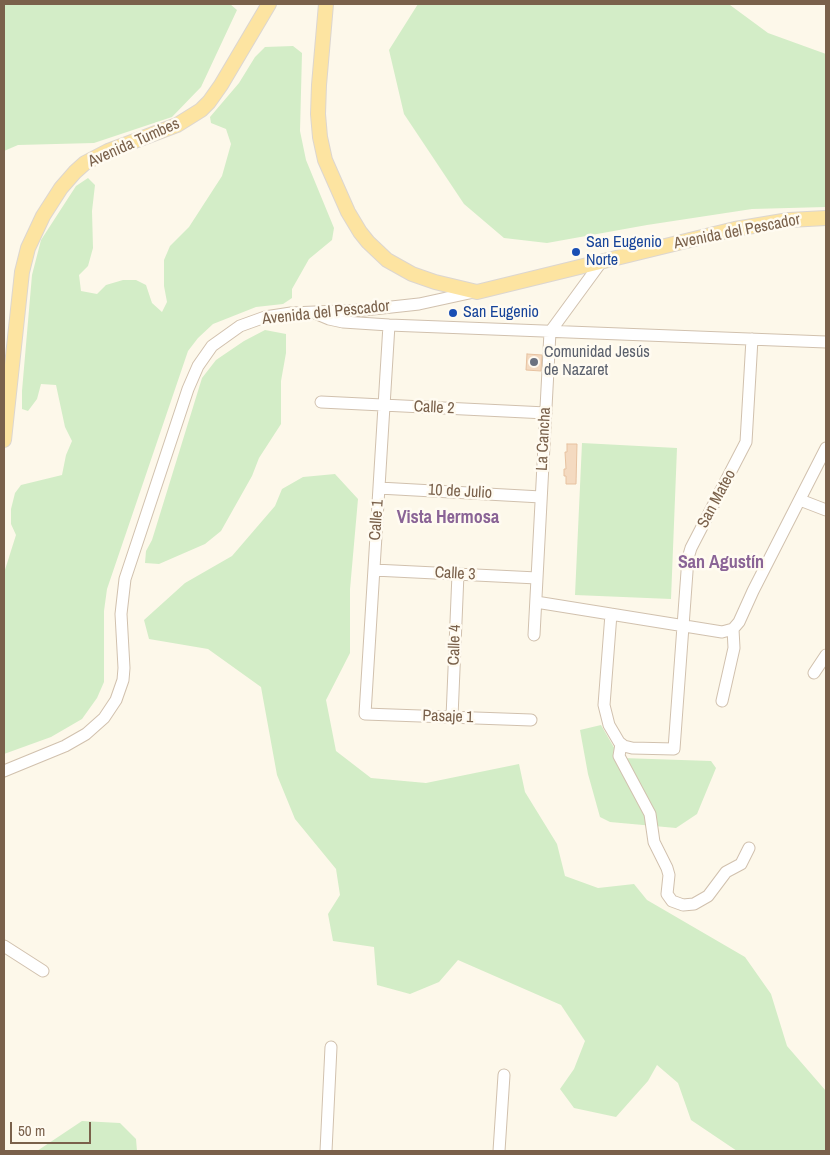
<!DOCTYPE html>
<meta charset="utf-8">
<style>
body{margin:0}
#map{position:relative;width:830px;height:1155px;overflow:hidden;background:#fdf8ea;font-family:"Archivo Narrow",sans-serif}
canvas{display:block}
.frame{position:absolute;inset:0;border:5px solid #7a614b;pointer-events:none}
.scale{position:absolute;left:10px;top:1122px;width:81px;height:22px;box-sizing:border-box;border:2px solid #7a614b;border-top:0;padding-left:6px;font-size:15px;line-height:18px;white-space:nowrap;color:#7a614b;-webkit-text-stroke:4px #fffbf1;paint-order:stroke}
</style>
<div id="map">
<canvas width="830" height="1155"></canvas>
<div class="frame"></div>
<div class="scale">50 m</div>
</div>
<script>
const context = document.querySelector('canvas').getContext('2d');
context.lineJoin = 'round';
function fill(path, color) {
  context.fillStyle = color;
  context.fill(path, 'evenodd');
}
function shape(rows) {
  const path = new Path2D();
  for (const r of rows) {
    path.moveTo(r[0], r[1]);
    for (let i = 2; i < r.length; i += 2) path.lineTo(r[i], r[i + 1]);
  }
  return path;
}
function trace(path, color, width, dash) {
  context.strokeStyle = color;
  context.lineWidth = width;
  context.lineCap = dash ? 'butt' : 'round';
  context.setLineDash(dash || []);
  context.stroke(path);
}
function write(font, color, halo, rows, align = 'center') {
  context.font = font + ' "Archivo Narrow",sans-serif';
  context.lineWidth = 5;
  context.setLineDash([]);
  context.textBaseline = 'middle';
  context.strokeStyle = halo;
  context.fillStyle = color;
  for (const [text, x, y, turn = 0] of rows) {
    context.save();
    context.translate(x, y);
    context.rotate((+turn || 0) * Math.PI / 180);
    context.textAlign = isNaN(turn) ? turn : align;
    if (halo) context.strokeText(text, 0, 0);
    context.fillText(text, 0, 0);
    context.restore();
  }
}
const green = shape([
 [4,4,230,4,237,10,201,87,172,117,94,143,18,145,4,151],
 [418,4,567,4,570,5,723,4,730,5,768,33,826,54,826,207,752,209,647,225,547,243,504,238,464,204,404,114,389,50],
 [293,46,302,53,300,131,306,160,334,228,332,240,309,259,292,289,292,298,283,304,256,307,213,324,198,338,188,351,107,589,104,611,104,682,97,698,82,719,51,737,4,754,4,573,16,535,11,524,11,509,15,493,21,485,62,475,66,455,72,441,65,427,56,385,41,384,37,399,28,411,22,409,22,391,32,275,41,240,76,186,88,178,95,185,92,211,93,248,88,266,79,275,81,291,97,294,106,285,123,280,136,280,146,285,152,303,162,312,167,302,164,286,164,260,170,246,189,227,222,176,231,144,226,129,211,123,210,117,239,83,255,57,265,47],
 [265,330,286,334,286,353,281,381,281,424,259,458,252,476,221,531,205,544,159,564,145,563,146,551,152,540,202,378,216,360,244,341],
 [582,443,677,448,671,599,575,595],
 [335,474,358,499,350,589,350,653,326,700,336,751,371,778,426,783,519,764,525,792,557,844,565,876,598,888,634,884,647,900,745,957,771,994,787,1046,826,1091,826,1151,737,1151,691,1120,678,1083,657,1065,648,1081,616,1117,574,1108,560,1089,574,1069,585,1041,561,1005,458,960,439,982,410,994,377,985,374,947,333,941,328,914,340,895,336,869,295,819,277,775,261,687,208,649,149,639,144,620,185,583,232,556,275,506,282,489,303,477],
 [601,725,616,751,622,758,711,761,716,768,697,814,676,828,610,822,600,817,588,774,580,730],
 [82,1121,120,1123,136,1139,137,1151,37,1151]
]);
const building = shape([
 [527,354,542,355,541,371,526,370,527,354],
 [567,444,577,444,576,484,566,484,566,476,564,476,564,469,566,469,565,452,567,452,567,444]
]);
const minor = shape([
 [317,314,329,319,343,322,389,325,826,342],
 [389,325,365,714,531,720],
 [321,402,546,413],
 [379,488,541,497],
 [800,500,826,510],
 [374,570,537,578],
 [536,602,722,632,733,629,739,622,753,591,826,448],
 [611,614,604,705,609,725,619,742,624,746,632,748,674,749,688,558,691,548,746,442,752,339],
 [534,635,550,332,602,261],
 [814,673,826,655],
 [722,701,734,648,733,629],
 [452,717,458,574],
 [621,744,619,756,650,814,654,842,667,868,669,875,667,894,672,901,683,905,694,904,708,896,726,872,741,864,749,848],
 [4,771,65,746,86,734,104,718,116,700,123,680,124,668,121,614,125,579,188,389,198,366,212,346,240,326,265,317,291,313,364,310,419,304,474,292],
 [4,946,43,971],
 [326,1151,331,1047],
 [499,1151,504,1075]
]);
const major = shape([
 [326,4,319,85,318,114,320,137,325,160,348,212,360,232,368,242,387,260,412,274,435,282,477,292,735,229,789,220,826,218],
 [4,440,22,272,28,248,43,216,61,188,75,172,85,163,108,151,177,125,201,110,209,102,221,85,269,4]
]);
const markers = [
 [576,252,5,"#1a4fb4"],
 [453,313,5,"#1a4fb4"],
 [534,362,5,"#6b7280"]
];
const streetNames = [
 ["Avenida Tumbes",134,143,-24],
 ["Avenida del Pescador",737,232,-11],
 ["Avenida del Pescador",326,313,-6],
 ["Calle 2",434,408,3],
 ["La Cancha",544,439,-87],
 ["10 de Julio",460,492,3],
 ["San Mateo",717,499,-62],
 ["Calle 1",377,520,-86],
 ["Calle 3",455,574,3],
 ["Calle 4",455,645,-88],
 ["Pasaje 1",448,717,2]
];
const transitNames = [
 ["San Eugenio",586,243],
 ["Norte",586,261],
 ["San Eugenio",463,313]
];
const worshipNames = [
 ["Comunidad Jesús",544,353],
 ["de Nazaret",544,371]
];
const neighbourhoodNames = [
 ["Vista Hermosa",448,518],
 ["San Agustín",721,563]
];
fill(green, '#d3edc7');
fill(building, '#f4dac0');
trace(building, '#e7c2a0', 1);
trace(minor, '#d1c1ae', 13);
trace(major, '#dcd6d0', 16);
trace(minor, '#fff', 11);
trace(major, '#fde4a1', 14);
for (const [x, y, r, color] of markers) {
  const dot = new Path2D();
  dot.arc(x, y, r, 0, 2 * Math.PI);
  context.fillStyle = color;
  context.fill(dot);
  trace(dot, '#fffbf1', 2);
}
write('16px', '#7a614b', '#fffbf1', streetNames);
write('16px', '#164399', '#fffbf1', transitNames, 'left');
write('16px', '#5b616d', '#fffbf1', worshipNames, 'left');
write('bold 18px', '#8a6496', '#fffbf1', neighbourhoodNames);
</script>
